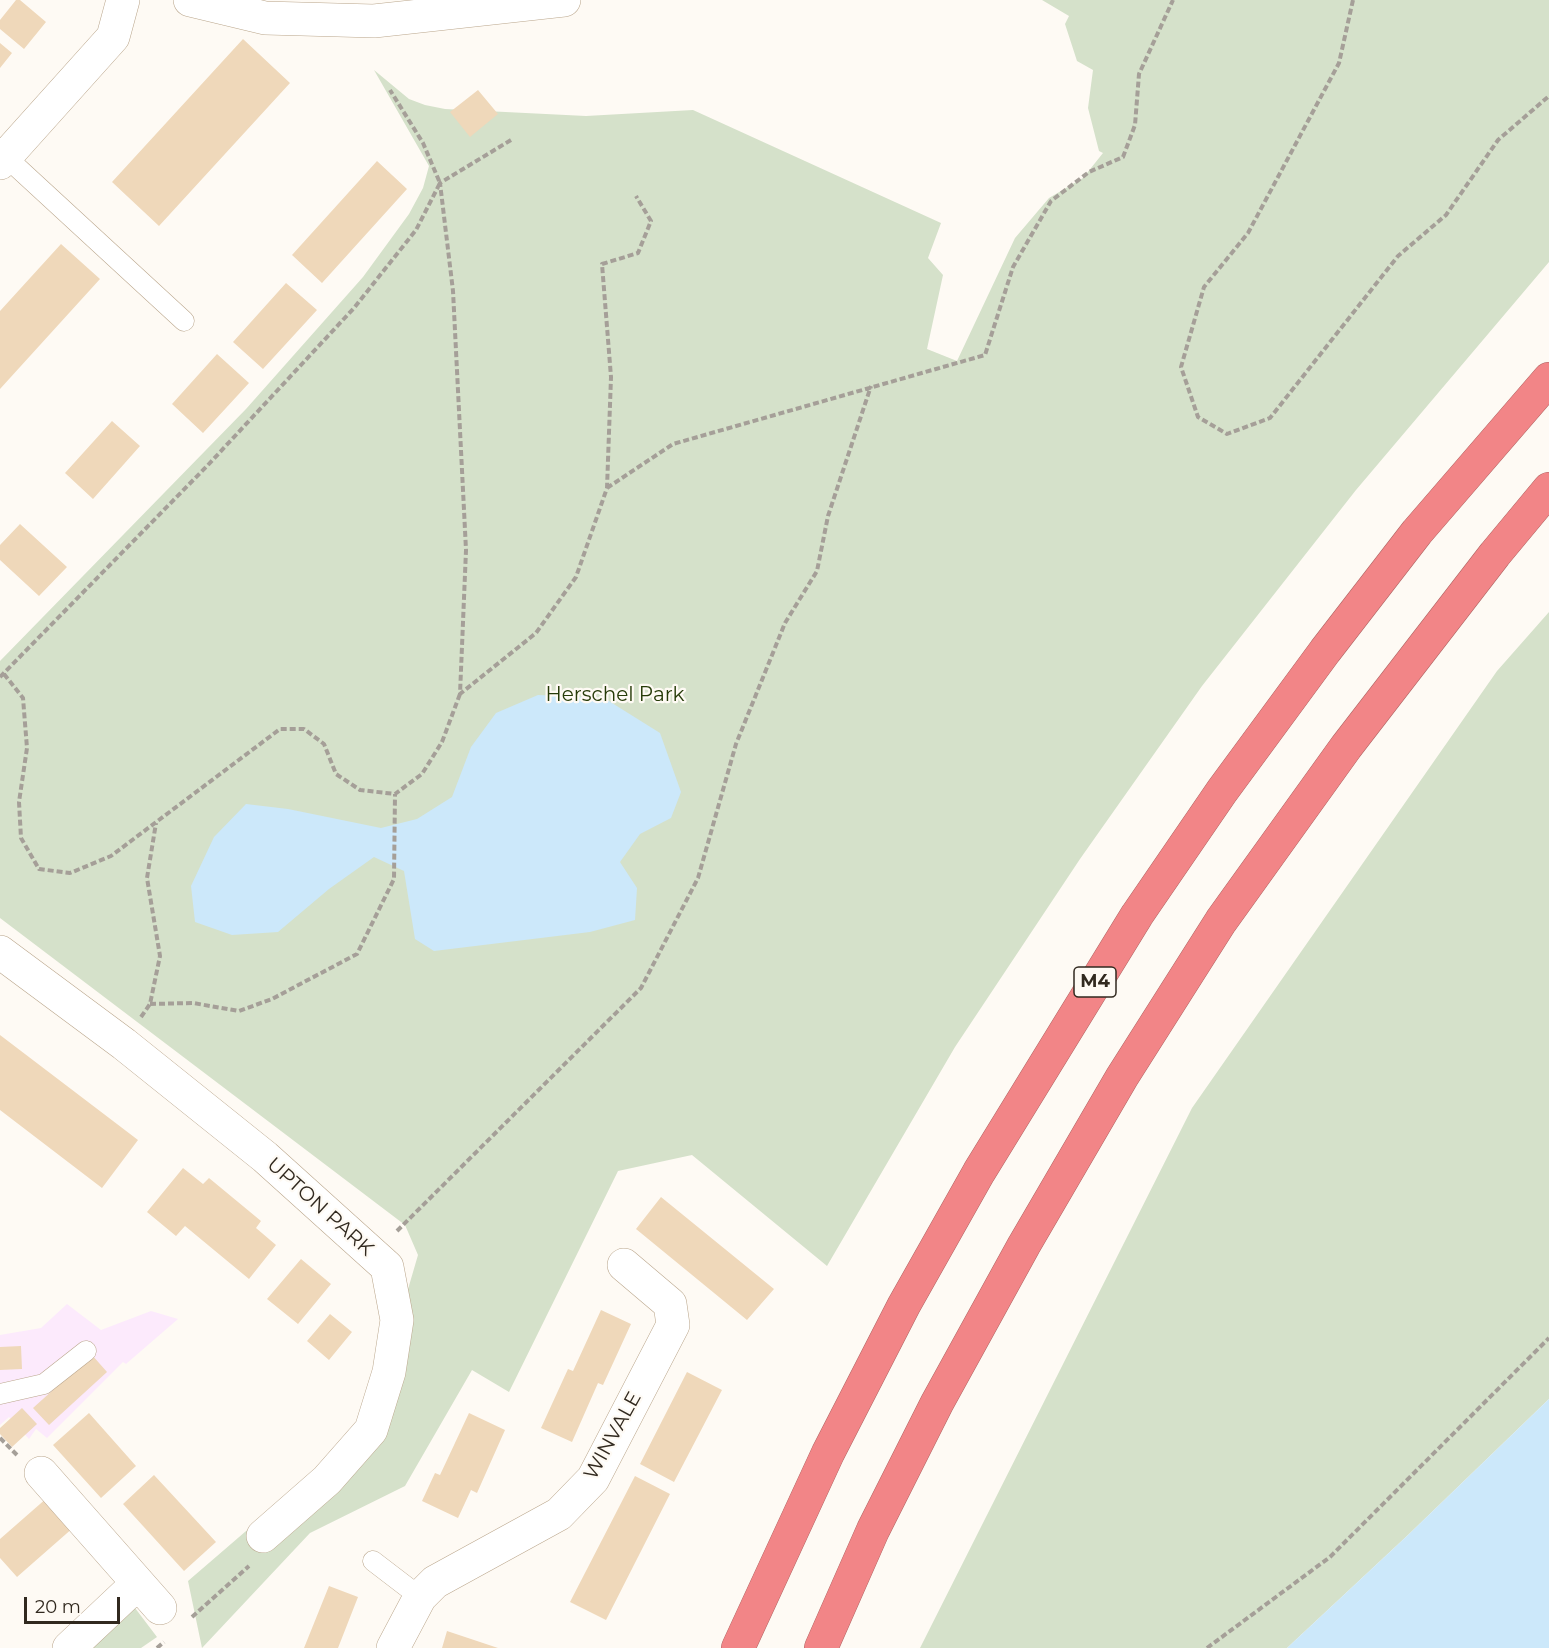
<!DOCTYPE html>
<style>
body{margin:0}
#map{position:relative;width:1549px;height:1648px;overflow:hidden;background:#fefaf4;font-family:Montserrat,sans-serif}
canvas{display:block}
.scale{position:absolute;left:24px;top:1597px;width:96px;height:27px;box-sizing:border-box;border:3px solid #31291f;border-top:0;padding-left:8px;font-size:18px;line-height:21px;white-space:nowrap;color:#31291f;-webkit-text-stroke:4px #fefaf4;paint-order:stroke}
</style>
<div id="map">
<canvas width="1549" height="1648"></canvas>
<div class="scale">20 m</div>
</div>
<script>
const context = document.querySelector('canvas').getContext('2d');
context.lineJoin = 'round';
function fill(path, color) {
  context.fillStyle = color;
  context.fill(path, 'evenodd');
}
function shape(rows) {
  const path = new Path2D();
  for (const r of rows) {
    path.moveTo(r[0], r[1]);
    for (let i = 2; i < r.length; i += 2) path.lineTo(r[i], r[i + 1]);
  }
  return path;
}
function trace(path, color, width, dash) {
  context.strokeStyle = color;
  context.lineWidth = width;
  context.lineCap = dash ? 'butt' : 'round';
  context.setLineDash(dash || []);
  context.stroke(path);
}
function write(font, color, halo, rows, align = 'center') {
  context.font = font + ' Montserrat,sans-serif';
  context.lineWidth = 4.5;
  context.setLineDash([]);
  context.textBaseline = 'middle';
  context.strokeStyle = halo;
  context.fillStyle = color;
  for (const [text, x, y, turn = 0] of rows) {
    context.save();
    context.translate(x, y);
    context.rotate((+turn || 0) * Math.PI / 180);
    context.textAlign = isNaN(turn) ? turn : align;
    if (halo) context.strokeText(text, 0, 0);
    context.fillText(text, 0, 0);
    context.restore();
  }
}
const industrial = shape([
 [67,1304,101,1330,151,1311,178,1319,126,1364,123,1362,47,1438,36,1429,29,1439,9,1417,0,1425,0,1335,41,1328]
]);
const green = shape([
 [1042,0,1549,0,1549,262,1356,490,1202,686,1080,859,955,1047,827,1266,692,1155,618,1171,509,1392,472,1370,405,1486,310,1533,202,1648,188,1581,368,1426,418,1255,405,1225,0,918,0,661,246,409,363,277,409,214,423,188,429,166,374,70,409,99,425,105,445,109,586,116,693,110,941,223,928,258,943,275,927,349,957,361,1015,238,1049,198,1083,178,1103,153,1099,151,1088,108,1093,70,1077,61,1065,24,1069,16],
 [1549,612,1549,1399,1408,1535,1287,1648,920,1648,1192,1108,1497,671],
 [135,1608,157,1637,141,1648,90,1648]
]);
const water = shape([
 [538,695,604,698,660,733,681,792,671,818,640,834,620,862,637,888,635,920,590,932,434,951,415,939,404,871,374,857,329,889,278,932,232,935,195,922,191,886,214,837,246,804,288,809,381,828,417,819,452,797,471,747,496,713],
 [1549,1399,1549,1648,1287,1648,1408,1535]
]);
const building = shape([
 [16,0,20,0,46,22,24,49,0,29,0,20],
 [243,39,290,83,159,226,112,182],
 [0,43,12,53,0,68],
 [478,90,498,114,470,137,450,112],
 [377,161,407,189,322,283,292,255],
 [61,244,100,279,0,389,0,311],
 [286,283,317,310,263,369,233,342],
 [217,354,249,383,203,433,172,404],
 [112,421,140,446,93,499,65,473],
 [20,524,67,567,39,596,0,560,0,545],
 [0,1035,138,1140,102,1188,0,1110],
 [183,1168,203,1184,209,1178,261,1221,256,1228,276,1245,249,1279,185,1226,176,1236,147,1212],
 [661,1197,774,1289,747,1320,636,1229],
 [301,1259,331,1284,298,1324,267,1299],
 [601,1310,631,1324,603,1385,598,1383,572,1442,541,1428,568,1369,573,1371],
 [330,1314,352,1332,329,1360,307,1341],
 [21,1346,22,1369,0,1370,0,1347],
 [92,1355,107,1372,49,1425,33,1408],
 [687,1372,722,1390,674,1482,640,1464],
 [22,1408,37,1424,12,1447,0,1434,0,1428],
 [89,1413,136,1466,101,1498,53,1445],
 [469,1413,505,1430,477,1493,471,1490,458,1518,422,1501,435,1473,440,1475],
 [154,1475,216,1542,184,1571,123,1504],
 [635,1476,670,1494,606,1620,570,1602],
 [48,1497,74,1527,17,1577,0,1558,0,1539],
 [329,1586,358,1597,338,1648,304,1648],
 [447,1631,498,1648,442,1648]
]);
const path = shape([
 [1353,0,1339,63,1248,233,1204,287,1181,367,1198,417,1227,434,1270,418,1398,256,1446,215,1498,140,1549,96],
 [511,140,440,183,453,291,466,550,460,694,536,633,576,577,607,488,611,377,602,264,638,253,651,221,636,196],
 [607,488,673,444,985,355,1013,267,1051,201,1089,172,1123,157,1135,125,1139,74,1173,0],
 [4,674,23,698,27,748,19,802,21,838,39,869,70,873,111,856,280,729,304,729,324,744,336,774,360,790,395,794,422,774,442,742,460,694],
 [0,677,208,465,354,308,416,230,440,183,423,143,390,90],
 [150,1004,193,1003,239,1011,272,999,357,954,394,879,395,794],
 [141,1017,150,1004,160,956,147,878,156,823],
 [397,1231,641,988,698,878,736,744,785,623,817,571,828,516,871,386],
 [0,1438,17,1455],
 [192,1617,249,1566],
 [157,1648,164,1642],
 [1207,1648,1330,1557,1549,1338]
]);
const lane = shape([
 [6,157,184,321],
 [0,1394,44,1384,86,1351],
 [373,1561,420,1597]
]);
const street = shape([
 [190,0,265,18,374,21,564,0],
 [0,163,113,37,123,0],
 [0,952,124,1044,265,1157,387,1267,397,1320,389,1372,371,1430,327,1480,263,1536],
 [41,1473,160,1608],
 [69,1648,138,1583],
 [393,1648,420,1597,435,1582,559,1514,593,1479,673,1325,670,1304,624,1265]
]);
const highway = shape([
 [738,1648,828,1453,904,1305,979,1172,1137,915,1222,791,1325,651,1417,532,1549,379],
 [821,1648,873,1530,937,1403,1024,1245,1122,1077,1221,921,1346,747,1495,554,1549,489]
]);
const shields = [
 [1095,982,42]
];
const shieldNames = [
 ["M4",1095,982]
];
const parkNames = [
 ["Herschel Park",615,695]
];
const streetNames = [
 ["UPTON PARK",320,1207,42],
 ["WINVALE",613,1436,-61]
];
fill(industrial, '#fceafc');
fill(green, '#d5e1ca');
fill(water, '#cce8fa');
fill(building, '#efd8ba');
trace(lane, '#baa68c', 21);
trace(street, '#baa68c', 34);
trace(highway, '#ae6563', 34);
trace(path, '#a59f98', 4, [6, 3]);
trace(lane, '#fff', 20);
trace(street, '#fff', 33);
trace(highway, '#f28587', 33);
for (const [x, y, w] of shields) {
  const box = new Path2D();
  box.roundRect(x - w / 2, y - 15, w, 30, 4.5);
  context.fillStyle = '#fefaf4';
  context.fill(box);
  trace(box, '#31291f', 1.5);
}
write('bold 18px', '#31291f', null, shieldNames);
write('20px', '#263b08', '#fefaf4', parkNames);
write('20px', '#31291f', '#fefaf4', streetNames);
</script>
